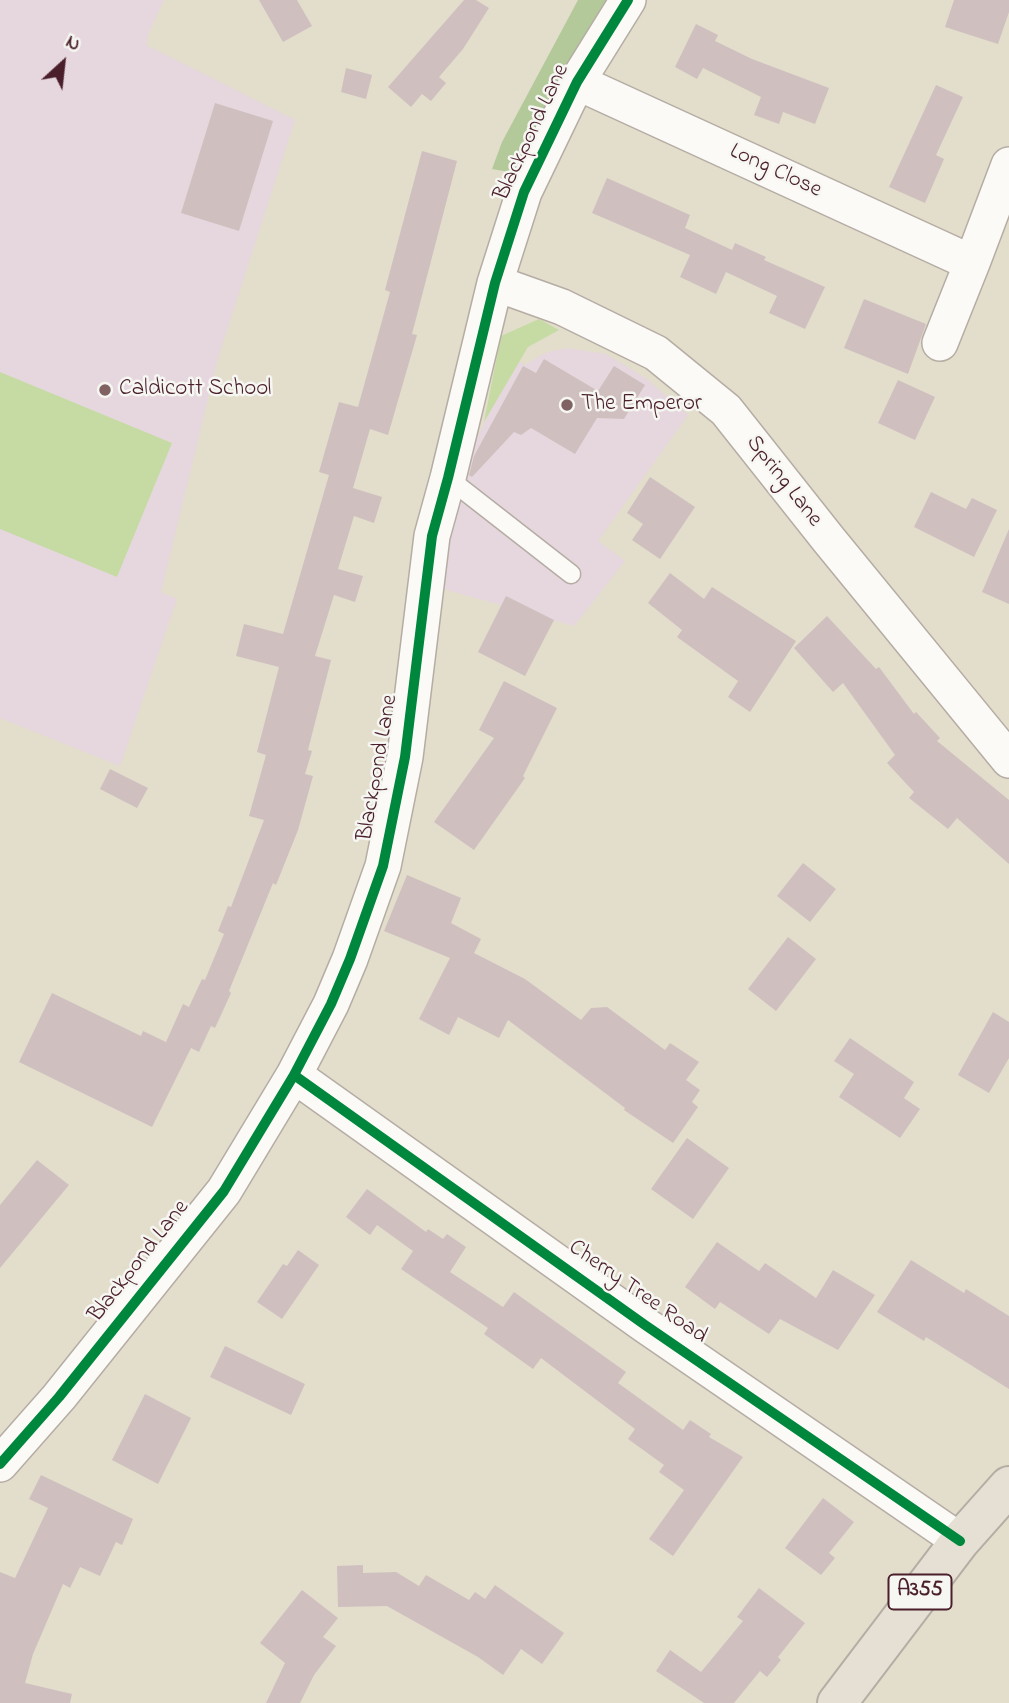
<!DOCTYPE html>
<style>
body{margin:0}
#map{position:relative;width:1009px;height:1703px;overflow:hidden;background:#e3ddcc;font-family:"Indie Flower",sans-serif}
canvas{display:block}
.north{position:absolute;left:28px;top:28px;width:70px;height:70px;-webkit-text-stroke:5px #f6f6f2;paint-order:stroke;rotate:27deg;font-size:19px;font-weight:700;line-height:28px;text-align:center;color:#4a1f2b}
.north::after{content:'';display:block;margin:auto;width:24px;height:32px;background:#4a1f2b;clip-path:polygon(50% 0,100% 100%,50% 72%,0 100%)}
</style>
<div id="map">
<canvas width="1009" height="1703"></canvas>
<div class="north">N</div>
</div>
<script>
const context = document.querySelector('canvas').getContext('2d');
context.lineJoin = 'round';
function fill(path, color) {
  context.fillStyle = color;
  context.fill(path, 'evenodd');
}
function shape(rows) {
  const path = new Path2D();
  for (const r of rows) {
    path.moveTo(r[0], r[1]);
    for (let i = 2; i < r.length; i += 2) path.lineTo(r[i], r[i + 1]);
  }
  return path;
}
function trace(path, color, width, dash) {
  context.strokeStyle = color;
  context.lineWidth = width;
  context.lineCap = dash ? 'butt' : 'round';
  context.setLineDash(dash || []);
  context.stroke(path);
}
function write(font, color, halo, rows, align = 'center') {
  context.font = font + ' "Indie Flower",sans-serif';
  context.lineWidth = 5;
  context.setLineDash([]);
  context.textBaseline = 'middle';
  context.strokeStyle = halo;
  context.fillStyle = color;
  for (const [text, x, y, turn = 0] of rows) {
    context.save();
    context.translate(x, y);
    context.rotate((+turn || 0) * Math.PI / 180);
    context.textAlign = isNaN(turn) ? turn : align;
    if (halo) context.strokeText(text, 0, 0);
    context.fillText(text, 0, 0);
    context.restore();
  }
}
const built = shape([
 [0,0,164,0,149,32,146,45,295,120,218,358,161,592,177,599,120,766,0,718],
 [566,348,606,354,647,379,688,415,598,541,625,561,574,626,451,591,432,583,437,555,475,443,514,359,525,365,545,353]
]);
const green = shape([
 [539,319,559,330,528,347,484,422,501,336],
 [0,372,172,443,117,577,0,529]
]);
const forest = shape([
 [578,0,612,0,515,173,492,169,502,142]
]);
const building = shape([
 [259,0,297,0,312,26,283,42],
 [464,0,476,0,489,8,463,49,439,77,446,83,431,101,422,94,411,107,388,87],
 [954,0,1009,0,1009,12,998,44,945,27],
 [696,24,718,35,715,41,752,59,829,88,815,124,783,112,779,124,754,115,761,97,703,68,697,79,675,67],
 [346,68,372,75,366,99,341,92],
 [936,85,963,97,936,155,944,159,925,203,889,187],
 [215,103,273,121,239,231,181,213],
 [422,151,457,161,412,334,417,335,388,435,370,429,353,488,382,497,374,523,354,516,338,569,363,576,355,602,334,595,315,656,331,660,308,750,312,751,305,774,313,776,298,830,276,885,273,883,229,991,231,993,215,1028,211,1026,199,1052,191,1048,152,1127,19,1062,52,993,141,1036,143,1031,166,1042,183,1004,189,1007,202,979,205,980,224,934,218,931,228,906,231,907,264,820,249,816,266,755,257,752,279,667,236,656,244,624,283,634,329,475,319,472,339,402,358,407,390,292,385,290],
 [607,178,690,215,685,228,732,250,735,243,766,257,764,260,825,287,805,329,769,313,777,296,726,272,716,294,680,277,690,255,592,213],
 [864,299,926,324,908,374,844,348],
 [544,359,598,391,614,366,645,385,624,419,597,418,575,454,531,428,521,435,514,432,472,477,469,475,474,456,523,366,536,373],
 [898,380,935,397,915,440,878,423],
 [650,477,695,507,660,559,632,540,643,524,627,513],
 [931,492,966,509,972,498,997,510,974,557,914,527],
 [1009,529,1009,604,982,592],
 [670,573,704,599,712,587,796,641,750,712,728,697,738,681,677,637,682,630,648,603],
 [506,596,554,620,525,676,478,652],
 [827,616,876,669,879,667,914,714,916,712,940,738,937,741,1009,800,1009,864,957,818,948,829,909,798,914,792,887,763,895,755,843,683,833,692,794,648],
 [504,681,557,708,523,776,525,778,474,850,434,822,494,738,479,730],
 [110,769,148,788,137,808,100,789],
 [803,863,836,889,810,922,777,896],
 [407,875,461,898,451,923,481,939,474,953,525,979,581,1020,591,1008,607,1007,665,1050,670,1043,699,1062,686,1080,700,1090,692,1102,698,1107,673,1143,624,1110,625,1108,508,1020,499,1038,458,1017,449,1035,419,1019,450,958,384,931],
 [788,937,816,959,776,1011,748,989],
 [993,1012,1009,1022,1009,1058,989,1093,958,1075],
 [850,1038,914,1082,904,1098,920,1109,900,1138,839,1097,854,1074,834,1061],
 [687,1138,729,1168,693,1219,651,1189],
 [37,1160,69,1185,0,1268,0,1205],
 [367,1189,426,1232,428,1229,443,1239,447,1234,466,1247,450,1272,503,1307,514,1292,626,1372,618,1383,683,1430,690,1420,711,1434,709,1437,743,1457,673,1556,649,1539,684,1490,659,1472,664,1465,628,1439,635,1429,541,1358,533,1369,484,1334,488,1328,401,1269,413,1251,377,1225,370,1235,346,1217],
 [717,1242,759,1271,765,1263,816,1298,833,1270,875,1295,838,1350,780,1319,769,1334,720,1302,715,1309,685,1287],
 [298,1250,319,1265,282,1319,257,1302,283,1264,287,1266],
 [911,1260,964,1293,966,1289,1009,1316,1009,1389,926,1337,924,1341,877,1312],
 [225,1346,305,1384,291,1415,210,1377],
 [145,1394,191,1418,158,1484,112,1460],
 [41,1475,133,1519,122,1545,116,1542,100,1576,80,1567,70,1588,63,1584,33,1654,25,1683,72,1694,70,1703,0,1703,0,1572,15,1578,48,1508,29,1499],
 [823,1498,854,1522,829,1553,835,1558,821,1575,785,1548],
 [363,1565,363,1573,396,1572,419,1586,426,1575,469,1600,475,1592,485,1599,495,1585,564,1633,542,1664,521,1649,503,1675,478,1657,387,1606,338,1607,337,1566],
 [759,1588,805,1623,778,1657,781,1660,767,1677,760,1671,734,1703,704,1703,656,1671,670,1650,701,1672,743,1621,737,1617],
 [302,1590,338,1618,323,1637,336,1646,314,1675,300,1703,266,1703,285,1663,260,1643]
]);
const lane = shape([
 [448,478,571,574]
]);
const street = shape([
 [577,82,972,263,940,343],
 [972,263,1009,165],
 [495,283,562,307,656,353,726,410,829,540,1009,760],
 [294,1075,645,1325,960,1541],
 [0,1464,59,1397,224,1191,294,1075,331,1004,350,959,383,866,405,757,432,536,448,478,495,283,524,192,577,82,628,0]
]);
const primary = shape([
 [837,1703,960,1541,1009,1486]
]);
const cycleway = shape([
 [294,1075,645,1325,960,1541],
 [0,1464,59,1397,224,1191,294,1075,331,1004,350,959,383,866,405,757,432,536,448,478,495,283,524,192,577,82,628,0]
]);
const markers = [
 [105,390,7,"#806263"],
 [567,405,7,"#806263"]
];
const shields = [
 [920,1592,63]
];
const shieldNames = [
 ["A355",920,1592]
];
const streetNames = [
 ["Blackpond Lane",533,133,-65],
 ["Long Close",775,172,25],
 ["Spring Lane",783,482,52],
 ["Blackpond Lane",379,768,-80],
 ["Blackpond Lane",140,1262,-52],
 ["Cherry Tree Road",637,1293,35]
];
const poiNames = [
 ["Caldicott School",119,390],
 ["The Emperor",581,405]
];
fill(built, '#e6d7df');
fill(green, '#c6dba4');
fill(forest, '#b3c99a');
fill(building, '#cfc0bf');
trace(lane, '#b5ada4', 21);
trace(street, '#b5ada4', 38);
trace(primary, '#b5ada4', 42);
trace(lane, '#fbfaf7', 18);
trace(street, '#fbfaf7', 35);
trace(primary, '#e6e0d4', 38);
trace(cycleway, '#00873e', 10);
for (const [x, y, r, color] of markers) {
  const dot = new Path2D();
  dot.arc(x, y, r, 0, 2 * Math.PI);
  context.fillStyle = color;
  context.fill(dot);
  trace(dot, '#f6f6f2', 2.5);
}
for (const [x, y, w] of shields) {
  const box = new Path2D();
  box.roundRect(x - w / 2, y - 17.5, w, 35, 5);
  context.fillStyle = '#f6f6f2';
  context.fill(box);
  trace(box, '#4a1f2b', 2);
}
write('bold 21px', '#4a1f2b', null, shieldNames);
write('23px', '#4a1f2b', '#f6f6f2', streetNames);
write('23px', '#4a1f2b', '#f6f6f2', poiNames, 'left');
</script>
